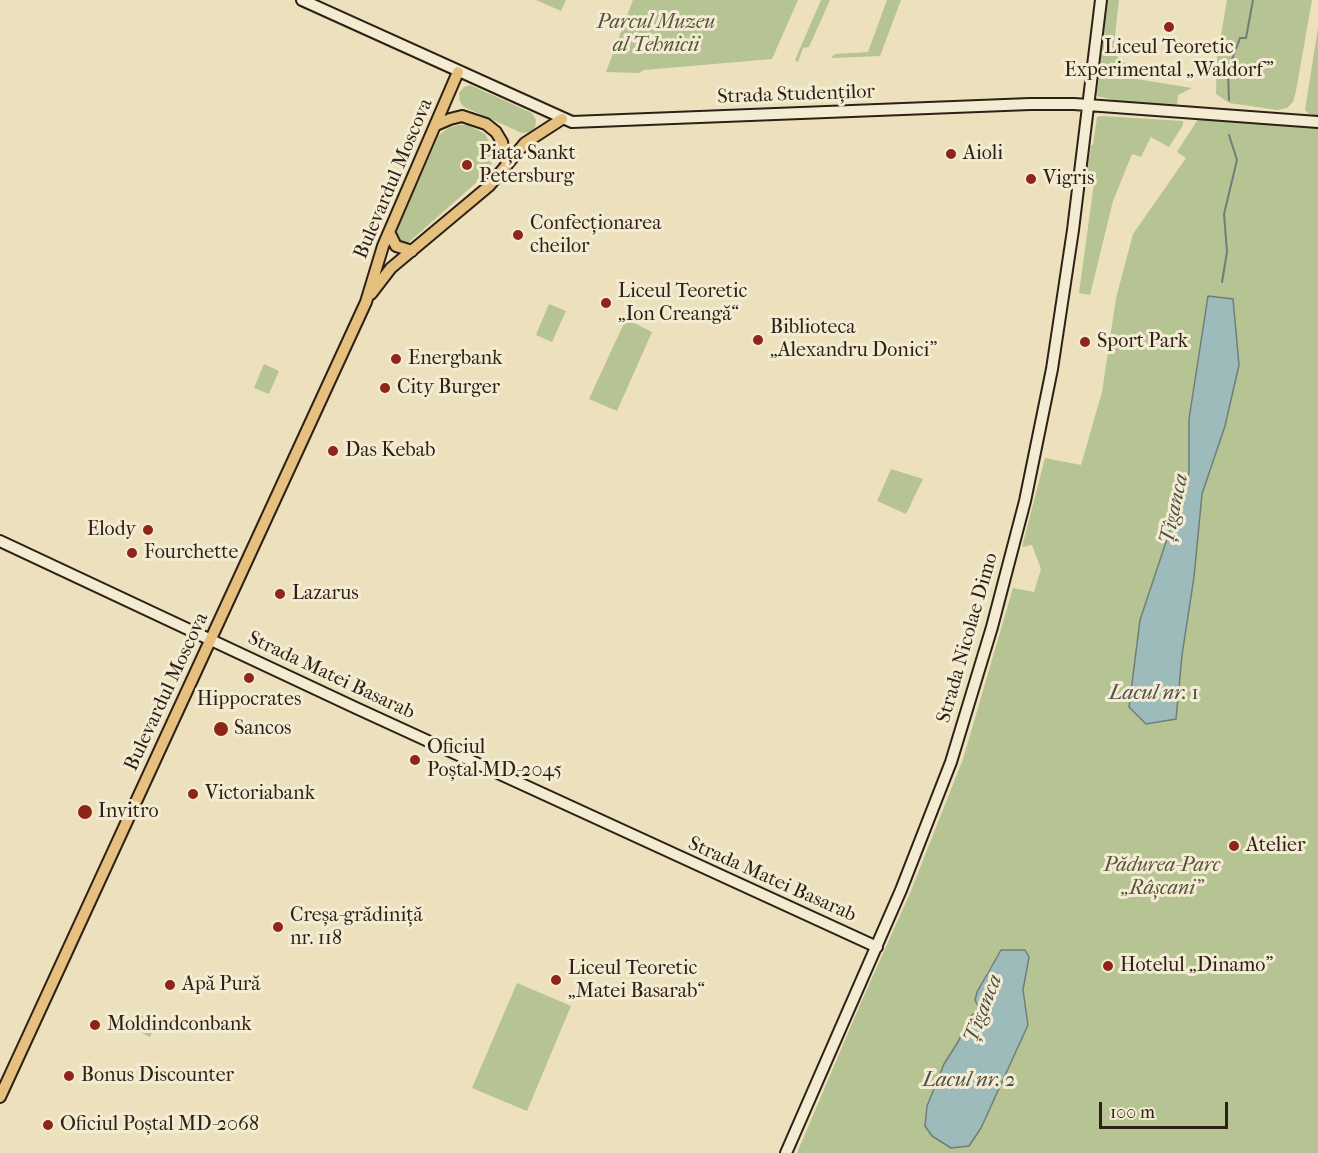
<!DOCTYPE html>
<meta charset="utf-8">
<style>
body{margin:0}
#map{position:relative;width:1318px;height:1153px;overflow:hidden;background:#ece1bc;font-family:"IM FELL French Canon",serif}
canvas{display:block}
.scale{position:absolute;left:1099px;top:1102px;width:129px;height:27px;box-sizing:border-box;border:3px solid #2e2016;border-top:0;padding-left:8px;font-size:18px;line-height:21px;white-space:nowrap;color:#2e2016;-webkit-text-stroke:4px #f3ecd3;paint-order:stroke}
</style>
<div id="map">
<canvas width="1318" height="1153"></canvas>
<div class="scale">100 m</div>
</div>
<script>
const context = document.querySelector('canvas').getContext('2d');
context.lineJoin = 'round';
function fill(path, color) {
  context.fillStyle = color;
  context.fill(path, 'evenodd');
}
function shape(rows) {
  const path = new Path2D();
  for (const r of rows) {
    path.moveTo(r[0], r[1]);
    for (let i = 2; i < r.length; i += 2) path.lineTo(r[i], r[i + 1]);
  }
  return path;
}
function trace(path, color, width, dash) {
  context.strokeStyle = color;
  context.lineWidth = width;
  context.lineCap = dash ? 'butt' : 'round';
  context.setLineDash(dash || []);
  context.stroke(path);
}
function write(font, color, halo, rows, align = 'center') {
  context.font = font + ' "IM FELL French Canon",serif';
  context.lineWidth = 6;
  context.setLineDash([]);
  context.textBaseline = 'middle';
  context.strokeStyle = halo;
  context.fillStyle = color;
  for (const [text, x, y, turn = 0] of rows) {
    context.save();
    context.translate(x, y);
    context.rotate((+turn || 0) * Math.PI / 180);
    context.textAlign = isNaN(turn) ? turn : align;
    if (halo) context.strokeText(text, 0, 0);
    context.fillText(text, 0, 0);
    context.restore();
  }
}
const green = shape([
 [536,0,566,0,561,11],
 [633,0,798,0,772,59,644,70,639,73,606,72],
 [821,0,830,0,809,47,803,48,798,62,795,60],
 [887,0,901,0,880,56,831,58,835,54,868,52],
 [1107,0,1119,0,1113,53,1131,68,1130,78,1192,88,1178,95,1177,106,1123,102,1097,96],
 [1227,0,1312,0,1296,91,1293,102,1287,108,1278,110,1229,103,1216,94,1217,58],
 [1318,28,1318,116,1309,114,1305,110],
 [470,85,532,113,536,120,535,128,530,132,522,133,464,107,460,102,459,93,464,87],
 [1101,116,1183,121,1183,125,1169,147,1151,137,1141,157,1132,154,1113,201,1090,295,1079,293,1095,176,1087,174,1091,145,1093,145,1097,117],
 [1198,119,1318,128,1318,1153,797,1153,859,1007,910,893,963,759,1013,588,1034,592,1041,569,1032,545,1022,547,1045,458,1081,465,1102,392,1116,298,1133,234,1186,158,1177,152],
 [1208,296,1233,299,1239,365,1225,426,1202,494,1194,577,1182,655,1176,718,1140,620,1189,473,1189,419],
 [1001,950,1025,950,1028,957,1023,990,1028,1025,1013,1059,1003,1076,944,1064,958,1042,969,1017,980,1010,986,974],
 [458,125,468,125,485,134,493,149,491,167,486,174,409,242,400,243,395,237,396,232,439,135,448,128],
 [549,304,566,311,552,342,536,335],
 [626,319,652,332,617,411,589,399],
 [264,364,279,371,269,394,254,388],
 [891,469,923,479,906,514,877,501],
 [517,983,571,1006,527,1111,472,1088],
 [142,1015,157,1022,150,1037,135,1029]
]);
const water = shape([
 [1208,296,1233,299,1239,365,1225,426,1202,494,1194,577,1182,655,1176,719,1146,724,1129,707,1140,620,1189,473,1189,419,1208,296],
 [1001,950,1025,950,1029,957,1023,990,1028,1025,981,1128,969,1146,951,1148,932,1136,925,1126,927,1106,944,1064,958,1042,969,1017,980,1010,975,1000,977,992,1001,950]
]);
const stream = shape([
 [1229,100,1228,71,1231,62,1240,38,1246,38,1253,0],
 [1222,282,1227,252,1224,214,1237,160,1229,135]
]);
const secondary = shape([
 [302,0,572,122,1030,104,1074,104,1318,122],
 [0,541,356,708,877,947],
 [786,1153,901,890,951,762,992,627,1025,501,1052,369,1073,230,1101,0]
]);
const primary = shape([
 [436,125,450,119,462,116,486,124,496,132,502,142,507,165],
 [389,232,396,246,412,251],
 [371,294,391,268,489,186,525,143,562,119],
 [0,1097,366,302,383,246,458,72]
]);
const markers = [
 [1169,27,6,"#8f2418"],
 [951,154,6,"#8f2418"],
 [467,165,6,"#8f2418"],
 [1031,179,6,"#8f2418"],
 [518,235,6,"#8f2418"],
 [606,303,6,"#8f2418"],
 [758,340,6,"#8f2418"],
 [1085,342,6,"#8f2418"],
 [396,359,6,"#8f2418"],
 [385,388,6,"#8f2418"],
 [333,451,6,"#8f2418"],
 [148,530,6,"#8f2418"],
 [132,553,6,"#8f2418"],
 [280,594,6,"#8f2418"],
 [249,678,6,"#8f2418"],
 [221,729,8,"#8f2418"],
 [415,760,6,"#8f2418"],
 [193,794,6,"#8f2418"],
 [85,812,8,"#8f2418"],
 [1234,846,6,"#8f2418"],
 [278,927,6,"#8f2418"],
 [1108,966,6,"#8f2418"],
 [556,980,6,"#8f2418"],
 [170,985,6,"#8f2418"],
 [95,1025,6,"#8f2418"],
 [69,1076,6,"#8f2418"],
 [48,1125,6,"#8f2418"]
];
const parkNames = [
 ["Parcul Muzeu",656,23],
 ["al Tehnicii",656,46],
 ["Pădurea-Parc",1162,866],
 ["„Râșcani”",1162,889]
];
const poiNames = [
 ["Liceul Teoretic",1169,48,"center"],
 ["Experimental „Waldorf”",1169,71,"center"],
 ["Piața Sankt",479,154],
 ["Petersburg",479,177],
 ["Aioli",963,154],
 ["Vigris",1043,179],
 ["Confecționarea",530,224],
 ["cheilor",530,247],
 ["Liceul Teoretic",618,292],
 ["„Ion Creangă“",618,315],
 ["Biblioteca",770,328],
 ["„Alexandru Donici”",770,351],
 ["Sport Park",1097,342],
 ["Energbank",408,359],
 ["City Burger",397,388],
 ["Das Kebab",345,451],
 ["Elody",136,530,"right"],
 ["Fourchette",144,553],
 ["Lazarus",292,594],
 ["Hippocrates",249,700,"center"],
 ["Sancos",234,729],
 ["Oficiul",427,748],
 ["Poștal MD-2045",427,771],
 ["Victoriabank",205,794],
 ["Invitro",98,812],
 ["Atelier",1246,846],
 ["Creșa-grădiniță",290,916],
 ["nr. 118",290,939],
 ["Hotelul „Dinamo”",1120,966],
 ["Liceul Teoretic",568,969],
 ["„Matei Basarab“",568,992],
 ["Apă Pură",182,985],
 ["Moldindconbank",107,1025],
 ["Bonus Discounter",81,1076],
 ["Oficiul Poștal MD-2068",60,1125]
];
const streetNames = [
 ["Strada Studenților",796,95,-2],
 ["Bulevardul Moscova",394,179,-67],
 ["Strada Nicolae Dimo",968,638,-74],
 ["Strada Matei Basarab",331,676,25],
 ["Bulevardul Moscova",167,692,-65],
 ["Strada Matei Basarab",772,880,24]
];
const waterNames = [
 ["Țîganca",1175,509,-78],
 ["Lacul nr. 1",1154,694],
 ["Țîganca",984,1009,-69],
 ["Lacul nr. 2",969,1081]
];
fill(green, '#b6c392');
fill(water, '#9dbbbb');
trace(water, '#717d79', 1.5);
trace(stream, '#717d79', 2);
trace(secondary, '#2e2016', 14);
trace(primary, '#2e2016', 14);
trace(secondary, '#f3ecd3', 10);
trace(primary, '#e6c07e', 10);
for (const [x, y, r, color] of markers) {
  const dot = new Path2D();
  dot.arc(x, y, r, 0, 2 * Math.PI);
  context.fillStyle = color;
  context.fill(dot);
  trace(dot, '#f3ecd3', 2);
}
write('italic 20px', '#57513b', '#f3ecd3', parkNames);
write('20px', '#2e2016', '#f3ecd3', poiNames, 'left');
write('20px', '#2e2016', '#f3ecd3', streetNames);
write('italic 21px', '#4f4e48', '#f3ecd3', waterNames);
</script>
